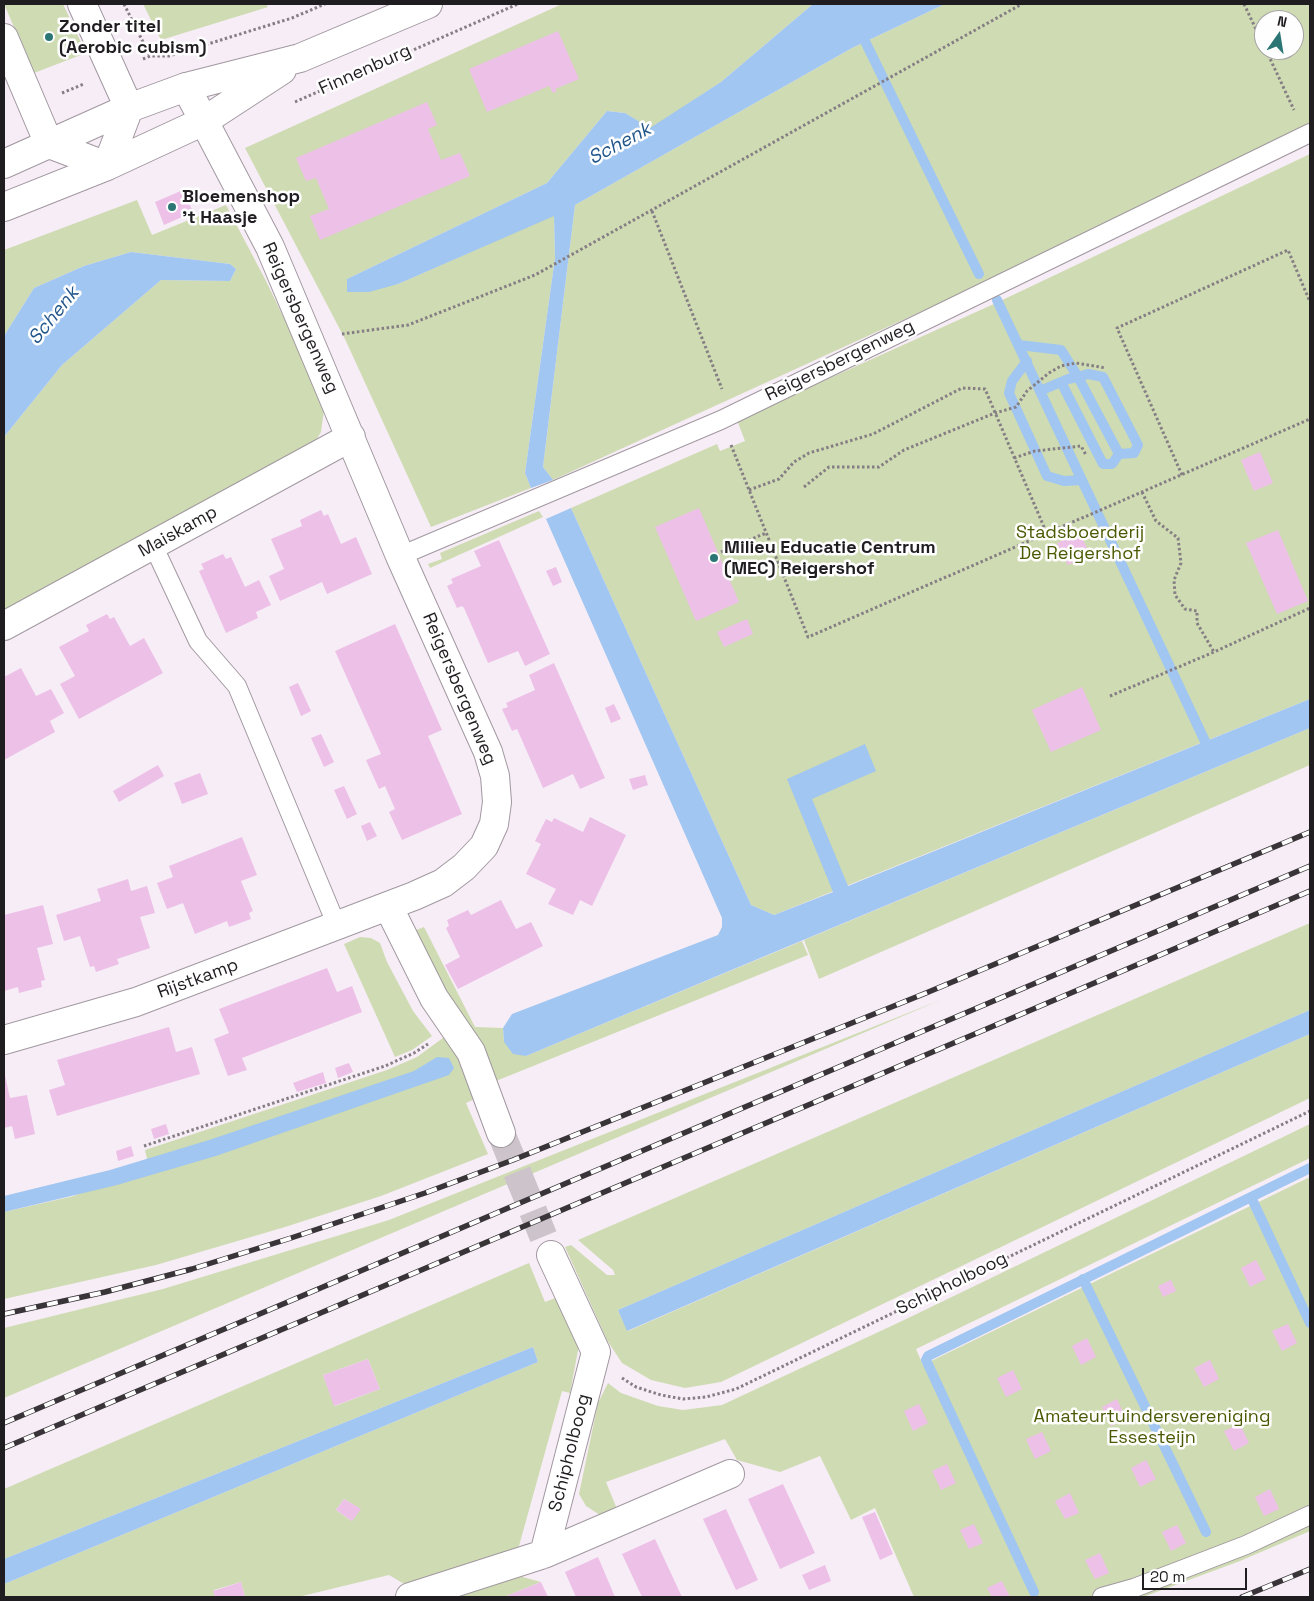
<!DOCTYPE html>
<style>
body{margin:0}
#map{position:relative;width:1314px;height:1601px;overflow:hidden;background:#f7edf6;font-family:"Space Grotesk",sans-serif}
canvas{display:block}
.frame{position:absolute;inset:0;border:5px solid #201d20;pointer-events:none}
.north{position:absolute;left:1254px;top:10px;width:50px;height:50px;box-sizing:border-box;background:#fefefe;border:1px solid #a5a4a5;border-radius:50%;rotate:13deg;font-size:14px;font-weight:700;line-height:20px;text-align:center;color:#201d20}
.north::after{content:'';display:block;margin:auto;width:18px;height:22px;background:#2b7575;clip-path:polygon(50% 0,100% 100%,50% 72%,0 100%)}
.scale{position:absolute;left:1142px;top:1568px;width:105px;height:22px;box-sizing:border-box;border:2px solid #201d20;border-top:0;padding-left:6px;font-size:15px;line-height:18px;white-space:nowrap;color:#201d20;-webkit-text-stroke:4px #fefefe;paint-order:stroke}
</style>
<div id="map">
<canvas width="1314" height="1601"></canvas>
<div class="frame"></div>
<div class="north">N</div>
<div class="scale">20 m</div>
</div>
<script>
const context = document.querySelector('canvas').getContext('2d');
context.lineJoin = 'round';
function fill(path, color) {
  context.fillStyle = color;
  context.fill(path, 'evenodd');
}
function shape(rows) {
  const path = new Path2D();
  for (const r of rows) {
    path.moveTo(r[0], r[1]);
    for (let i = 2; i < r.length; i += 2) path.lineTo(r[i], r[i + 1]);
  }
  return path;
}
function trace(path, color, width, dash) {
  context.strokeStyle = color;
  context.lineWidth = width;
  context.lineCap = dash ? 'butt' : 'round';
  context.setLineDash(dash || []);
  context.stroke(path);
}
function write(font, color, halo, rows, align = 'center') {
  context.font = font + ' "Space Grotesk",sans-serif';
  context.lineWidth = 5;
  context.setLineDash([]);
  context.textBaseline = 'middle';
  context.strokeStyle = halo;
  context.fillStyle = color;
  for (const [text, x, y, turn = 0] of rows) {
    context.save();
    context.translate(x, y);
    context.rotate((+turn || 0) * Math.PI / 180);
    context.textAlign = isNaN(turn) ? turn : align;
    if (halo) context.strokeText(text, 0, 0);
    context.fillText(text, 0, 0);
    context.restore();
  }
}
const green = shape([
 [4,4,63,4,86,53,34,73],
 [143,4,266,4,268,7,161,40],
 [562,4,813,4,721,82,650,129,625,113,607,111,547,183,347,279,347,291,398,284,554,215,555,258,525,473,531,488,431,527,345,339,245,148],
 [945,4,1310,4,1310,126,977,286,553,480,543,467,575,205,852,48],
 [1264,20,1294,20,1294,50,1264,50],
 [1310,154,1310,699,774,915,751,905,571,508,717,444,720,451,745,441,737,420,996,303],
 [137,200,152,235,226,205,266,281,321,395,324,410,321,432,315,442,4,615,4,437,62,365,161,280,230,281,236,269,230,264,131,252,84,266,34,288,4,336,4,250],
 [539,511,543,517,430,568,428,564,442,559,440,553],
 [1310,728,1310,765,819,979,804,940],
 [1310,923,1310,1010,618,1310,628,1331,1310,1034,1310,1098,721,1382,685,1388,651,1380,622,1363,607,1340,565,1247,571,1245,607,1275,615,1275,613,1270,578,1240],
 [424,927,475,1027,503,1028,504,1042,526,1056,802,941,808,955,496,1081,470,1028,425,956,416,930],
 [360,937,371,938,380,943,387,962,413,1011,432,1036,412,1050,395,1057,344,944],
 [943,999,4,1398,4,1328,163,1289,389,1220],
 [447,1035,458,1051,475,1099,466,1103,488,1154,381,1196,285,1227,156,1265,4,1299,4,1212,74,1196,147,1159,145,1150,387,1070,417,1057],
 [1310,1124,1310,1158,916,1349,923,1365,1310,1177,1310,1531,1240,1561,1143,1597,914,1597,875,1508,851,1520,820,1456,780,1472,737,1460,725,1439,606,1482,619,1514,600,1515,586,1506,579,1494,598,1403,608,1383,621,1393,658,1406,683,1410,722,1405,902,1321],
 [529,1263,545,1302,558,1297,579,1345,570,1393,562,1391,519,1546,511,1555,406,1585,389,1575,298,1597,245,1597,241,1582,214,1590,215,1597,4,1597,4,1584,538,1362,533,1347,4,1559,4,1489],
 [368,1359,380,1389,335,1406,323,1375],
 [344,1499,360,1509,352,1521,336,1510],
 [512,1574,541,1582,504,1597,440,1597]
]);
const water = shape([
 [813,4,945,4,852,48,575,205,543,467,553,480,531,488,525,473,555,258,554,216,398,284,369,292,347,292,347,279,547,183,607,111,625,113,650,128,721,82],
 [131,252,230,264,236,269,230,281,161,280,62,365,4,437,4,336,34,288,84,266],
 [571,508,751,905,774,915,833,892,787,779,865,744,876,771,812,799,848,886,1310,699,1310,728,526,1056,513,1054,504,1042,503,1028,512,1014,718,935,722,927,722,918,546,519],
 [1310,1010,1310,1034,627,1331,618,1310],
 [437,1057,449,1058,454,1068,449,1075,216,1156,117,1185,4,1212,4,1196,110,1170,209,1140,414,1071],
 [533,1347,538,1362,4,1584,4,1559]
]);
const stream = shape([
 [860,31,979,274],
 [997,300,1211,754],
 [1019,345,1061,350,1078,377,1119,454,1134,453,1138,445,1103,377,1088,374,1078,377,1068,379,1040,391],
 [1027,361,1012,381,1009,393,1047,476,1064,481,1082,480],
 [1061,382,1103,464,1112,464,1119,454],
 [1251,1197,1310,1323],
 [1083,1279,1206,1532],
 [1034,1592,926,1360,928,1356,1310,1168]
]);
const building = shape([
 [558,31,579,79,555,89,557,91,553,93,549,86,487,112,469,69],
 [427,102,437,125,428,129,441,160,460,153,470,176,320,240,310,216,329,209,316,178,306,181,296,158],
 [183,190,193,212,164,225,155,202],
 [1260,452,1273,483,1254,491,1241,460],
 [699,508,739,602,696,621,655,527],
 [321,510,324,516,328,514,341,544,356,537,372,574,327,594,322,582,280,601,269,576,284,569,271,539,302,526,300,520],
 [1278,530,1308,601,1277,614,1246,543],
 [1080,533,1090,555,1068,565,1057,543],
 [499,540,550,654,525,666,518,651,488,663,464,608,462,606,457,608,447,586,453,583,451,579,481,566,474,551],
 [223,554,226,559,231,557,245,587,259,580,271,605,256,612,258,618,226,633,199,571,204,569,201,564],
 [556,567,562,582,553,586,546,571],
 [107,614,110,619,114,617,130,646,144,638,163,673,79,719,60,684,75,676,59,647,89,631,86,625],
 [747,619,753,634,724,647,717,632],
 [395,624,442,730,428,736,462,814,402,840,389,812,395,809,385,786,379,789,366,760,381,754,335,651],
 [554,663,605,778,580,789,573,774,543,788,517,729,512,731,502,709,508,707,506,703,535,690,529,675],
 [21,668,36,696,51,689,64,713,50,721,55,732,4,760,4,677],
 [298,683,311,711,301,716,289,687],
 [1082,687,1101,730,1051,752,1032,710],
 [614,704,621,719,611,723,605,708],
 [321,734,334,762,324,767,311,738],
 [158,765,164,776,119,802,113,791],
 [200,773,208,794,182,804,174,783],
 [645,775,648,785,633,790,629,779],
 [344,786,357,814,347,819,334,790],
 [590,817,626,835,592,906,580,900,573,915,548,904,556,889,526,874,541,844,535,841,546,819,552,822,554,818,583,832],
 [370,822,377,836,367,841,361,826],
 [242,837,257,875,241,881,253,911,249,913,251,919,229,927,227,921,195,934,183,903,167,909,157,883,173,877,169,866],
 [128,879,131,891,147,886,155,913,140,917,150,948,117,959,119,964,96,972,94,966,90,967,80,936,64,941,56,915,101,901,97,889],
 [501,900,516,929,531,922,543,946,458,989,445,965,460,957,446,928,449,926,447,920,468,910,471,915],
 [43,905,53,944,37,948,45,980,41,981,42,987,19,993,18,987,4,991,4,915],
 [327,968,337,992,352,986,362,1012,242,1058,247,1070,228,1076,214,1039,229,1033,219,1009],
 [169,1027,176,1052,192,1047,200,1074,57,1116,49,1090,65,1085,57,1060],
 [349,1063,353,1072,338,1078,335,1068],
 [4,1071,10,1098,27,1095,35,1134,15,1139,12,1126,4,1128],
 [323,1072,326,1083,297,1092,293,1083],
 [166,1124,169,1134,154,1139,151,1129],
 [131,1146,134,1156,118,1161,116,1151],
 [1256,1260,1266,1279,1250,1287,1241,1268],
 [1171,1280,1176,1291,1163,1297,1158,1286],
 [1288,1324,1297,1343,1282,1351,1272,1331],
 [1087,1338,1096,1357,1081,1365,1072,1346],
 [368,1359,380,1389,334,1406,323,1375],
 [1210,1360,1219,1379,1204,1387,1194,1368],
 [1013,1370,1022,1389,1006,1397,997,1378],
 [1117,1399,1126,1419,1111,1426,1102,1407],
 [919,1404,928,1423,913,1431,904,1411],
 [1240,1424,1249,1443,1234,1451,1224,1431],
 [1042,1432,1051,1451,1035,1459,1026,1439],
 [1146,1460,1156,1479,1140,1487,1131,1468],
 [947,1464,956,1483,941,1490,932,1471],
 [783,1484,815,1553,780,1569,748,1499],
 [1270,1489,1279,1509,1264,1516,1255,1497],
 [1070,1493,1079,1513,1065,1519,1055,1501],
 [344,1499,361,1509,352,1521,336,1510],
 [726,1509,758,1580,736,1590,703,1519],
 [875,1512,893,1554,880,1560,862,1517],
 [974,1524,983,1543,969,1549,960,1530],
 [1177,1525,1186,1543,1171,1551,1162,1532],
 [655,1539,682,1597,642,1597,622,1554],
 [1100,1553,1109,1573,1095,1579,1085,1560],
 [598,1557,615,1597,576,1597,565,1572],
 [825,1565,831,1581,809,1590,802,1575],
 [1002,1581,1010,1597,992,1597,987,1588],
 [241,1582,245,1597,215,1597,213,1591],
 [541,1582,548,1597,504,1597]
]);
const streetTunnel = shape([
 [501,1133,551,1255]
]);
const path = shape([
 [124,4,150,56],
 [1244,4,1264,46],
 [1266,50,1294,110],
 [143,59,150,56,169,56,292,18,325,4],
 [62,93,84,84],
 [295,102,518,4],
 [652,211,722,389],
 [342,334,408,325,535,275,1022,4],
 [731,445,808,637,1310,419],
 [1014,458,1035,451,1081,446,1086,455],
 [1182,475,1117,328,1288,250,1310,302],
 [804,487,829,467,879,467,904,450,995,413,1016,407,1027,391,1049,373,1061,366,1076,363,1106,368],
 [749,490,779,479,794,462,809,453,873,434,962,388,985,389,1047,534],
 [1142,492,1156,521,1178,538,1181,563,1174,580,1175,595,1185,609,1197,611,1197,623,1214,652],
 [721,552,766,533],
 [1110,696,1214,652,1310,608],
 [144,1146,385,1066,414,1053,428,1044],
 [622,1378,636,1387,661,1395,683,1399,706,1397,736,1389,1310,1111]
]);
const lane = shape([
 [153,545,198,641,237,686,337,926],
 [400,556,721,420,1310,133],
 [1102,1597,1134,1588,1246,1545,1310,1515]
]);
const street = shape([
 [4,626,351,437],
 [388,906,434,998,471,1052,501,1133],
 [4,1040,136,1002,414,896,443,883,464,867,484,846,494,824,497,802,495,776,488,752,400,556,270,247,186,87],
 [544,1554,596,1352,551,1255],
 [410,1597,544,1554,730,1474]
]);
const secondary = shape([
 [82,4,129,108,107,166],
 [4,38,49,144,107,166],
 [4,164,129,108,186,87,300,58,428,4],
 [4,207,107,166,204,121,282,70]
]);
const rail = shape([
 [4,1314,105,1292,192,1269,291,1238,425,1193,513,1160,926,993,1310,832],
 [4,1423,1310,866],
 [4,1448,1310,891],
 [1242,1597,1310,1569]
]);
const markers = [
 [49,37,5,"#2b7575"],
 [172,207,5,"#2b7575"],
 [714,558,5,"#2b7575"]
];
const poiNames = [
 ["Zonder titel",59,27],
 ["(Aerobic cubism)",59,48],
 ["Bloemenshop",182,197],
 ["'t Haasje",182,218],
 ["Milieu Educatie Centrum",724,548],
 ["(MEC) Reigershof",724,569]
];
const streetNames = [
 ["Finnenburg",365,70,-24],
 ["Reigersbergenweg",300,318,66],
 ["Reigersbergenweg",840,361,-26],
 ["Maiskamp",178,532,-29],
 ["Reigersbergenweg",459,689,67],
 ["Rijstkamp",198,979,-20],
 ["Schipholboog",952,1284,-26],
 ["Schipholboog",570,1453,-76]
];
const parkNames = [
 ["Stadsboerderij",1080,533],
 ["De Reigershof",1080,554],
 ["Amateurtuindersvereniging",1152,1417],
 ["Essesteijn",1152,1438]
];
const waterNames = [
 ["Schenk",620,144,-28],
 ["Schenk",54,316,-51]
];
fill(green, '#cfdbb2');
fill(water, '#a0c6f1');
trace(stream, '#a0c6f1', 10);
fill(building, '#edc0e8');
trace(streetTunnel, '#ccc3cb', 28, [28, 14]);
trace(lane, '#a198a0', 20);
trace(street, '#a198a0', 30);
trace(secondary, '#a198a0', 30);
trace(path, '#857e84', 3, [2.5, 2.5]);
trace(lane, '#fff', 18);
trace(street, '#fff', 28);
trace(secondary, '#fff', 28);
trace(rail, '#383437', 5.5);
trace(rail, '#fefefe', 4, [11]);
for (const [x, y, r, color] of markers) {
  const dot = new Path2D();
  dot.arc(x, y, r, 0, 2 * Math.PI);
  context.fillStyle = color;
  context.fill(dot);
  trace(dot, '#fefefe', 2);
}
write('bold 18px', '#201d20', '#fefefe', poiNames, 'left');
write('18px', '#201d20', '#fefefe', streetNames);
write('18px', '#4b5a02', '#fefefe', parkNames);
write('italic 19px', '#21568b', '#fefefe', waterNames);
</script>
